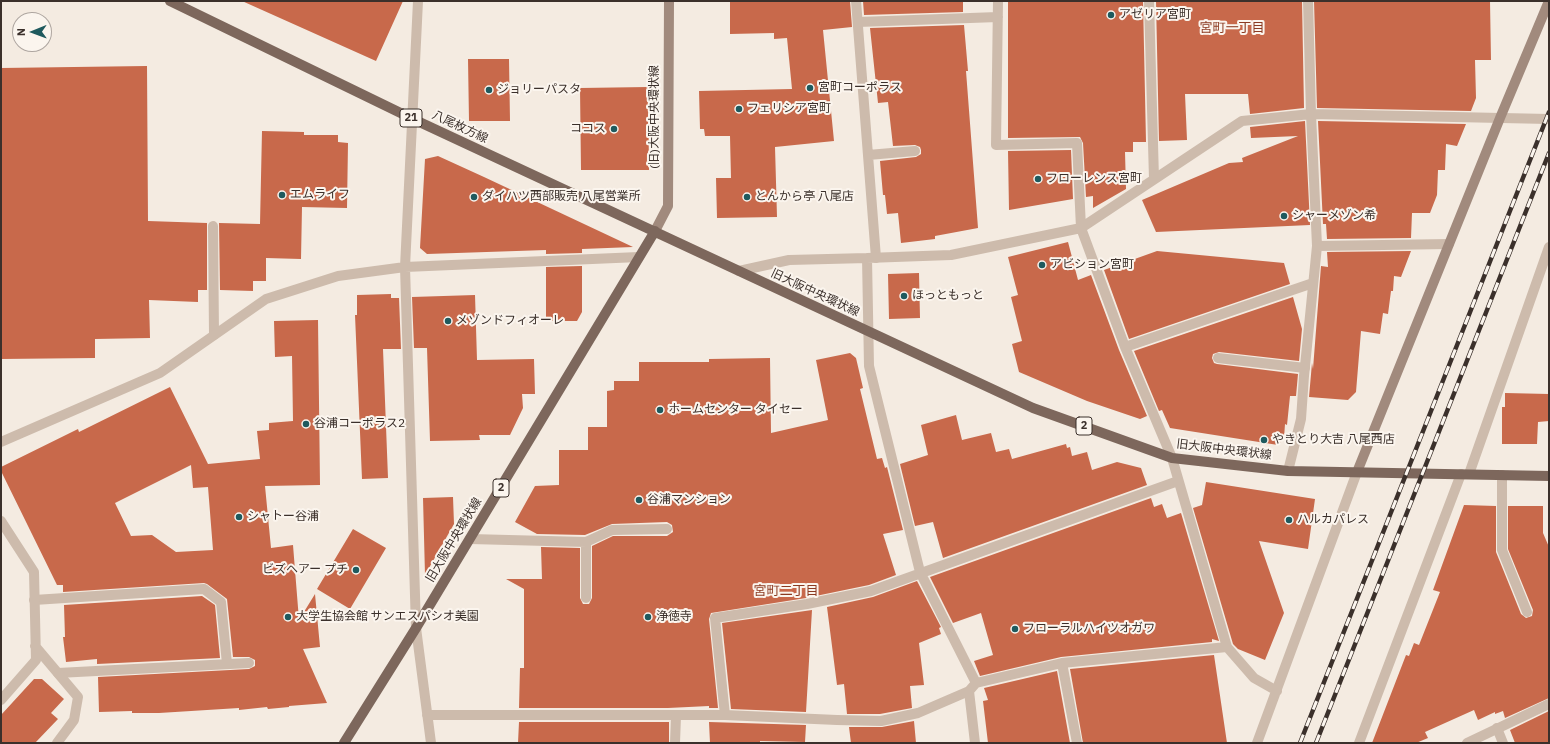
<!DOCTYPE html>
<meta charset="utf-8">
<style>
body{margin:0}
#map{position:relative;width:1550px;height:744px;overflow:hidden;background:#f4ebe1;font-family:"IBM Plex Sans",sans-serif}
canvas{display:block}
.frame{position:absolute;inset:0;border:2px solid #3b302b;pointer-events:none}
.north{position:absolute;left:12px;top:12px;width:40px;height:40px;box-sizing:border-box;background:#fbf5ee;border:1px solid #aea6a0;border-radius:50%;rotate:269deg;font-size:11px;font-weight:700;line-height:16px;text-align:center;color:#3b302b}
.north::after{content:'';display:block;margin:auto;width:14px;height:18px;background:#1f5a5e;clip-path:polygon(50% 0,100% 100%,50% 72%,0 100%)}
</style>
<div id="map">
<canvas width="1550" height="744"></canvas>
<div class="frame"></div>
<div class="north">N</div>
</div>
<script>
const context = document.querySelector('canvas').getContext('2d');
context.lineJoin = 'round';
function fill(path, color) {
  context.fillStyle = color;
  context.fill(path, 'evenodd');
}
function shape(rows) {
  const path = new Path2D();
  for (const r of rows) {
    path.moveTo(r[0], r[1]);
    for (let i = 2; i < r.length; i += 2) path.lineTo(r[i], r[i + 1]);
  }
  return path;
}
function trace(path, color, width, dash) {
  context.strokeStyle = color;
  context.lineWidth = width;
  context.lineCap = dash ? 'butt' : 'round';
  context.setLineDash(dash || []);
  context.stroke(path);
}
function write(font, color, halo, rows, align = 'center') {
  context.font = font + ' "IBM Plex Sans","Noto Sans JP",sans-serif';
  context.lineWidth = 4;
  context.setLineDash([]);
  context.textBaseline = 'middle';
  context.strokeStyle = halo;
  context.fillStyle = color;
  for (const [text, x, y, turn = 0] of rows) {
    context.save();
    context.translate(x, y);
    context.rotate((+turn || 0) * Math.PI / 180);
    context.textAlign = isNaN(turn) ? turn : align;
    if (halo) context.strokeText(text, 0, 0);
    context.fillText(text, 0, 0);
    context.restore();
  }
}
const building = shape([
 [242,1,403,1,376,61],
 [730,1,850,1,852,27,823,30,834,141,775,147,777,217,717,218,716,178,731,178,730,136,705,136,704,129,700,129,699,91,792,89,787,38,774,39,774,33,730,34],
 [863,1,963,1,963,12,864,15],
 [1008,1,1143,1,1146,142,1133,142,1133,152,1125,152,1126,189,1093,208,1093,196,1086,197,1083,143,1080,137,1008,138],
 [1156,1,1302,1,1304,108,1250,114,1248,94,1185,94,1187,140,1159,141],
 [1314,1,1490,1,1491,60,1475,60,1476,98,1471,111,1317,108],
 [964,25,968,71,966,71,978,228,935,236,935,239,901,243,898,213,887,214,885,195,883,195,880,161,916,157,921,154,921,150,920,147,915,145,893,146,888,102,878,103,870,28],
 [468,59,509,59,510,121,469,121],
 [147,66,148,221,207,223,207,290,198,290,198,302,149,300,150,338,95,339,95,358,1,359,1,68],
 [648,87,649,170,581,170,580,88],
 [1305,121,1310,225,1156,232,1142,200,1229,163,1243,162,1242,158,1298,136,1251,138,1250,127],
 [1318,121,1466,124,1457,146,1446,144,1445,170,1438,170,1437,195,1430,213,1412,213,1411,238,1327,239,1326,224,1323,224],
 [262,131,304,132,304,135,338,135,338,142,348,143,347,208,302,207,301,259,266,258,266,281,253,281,253,291,220,290,219,223,260,224],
 [1071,150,1073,199,1009,210,1008,151],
 [438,156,484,177,633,247,582,249,582,253,546,254,546,250,427,254,420,248,425,159],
 [1068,242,1078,280,1091,275,1119,350,1147,416,1140,419,1087,401,1019,372,1012,344,1022,341,1011,297,1018,295,1008,257],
 [1157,251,1284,263,1290,284,1129,339,1104,270],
 [1411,251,1401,277,1394,276,1393,291,1391,291,1388,314,1383,313,1380,334,1361,331,1356,392,1348,400,1309,397,1312,363,1313,369,1321,266,1328,267,1327,252],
 [582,266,582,312,577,321,546,321,546,267],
 [919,273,920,318,889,319,888,274],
 [391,294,391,298,399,298,401,349,383,349,388,478,362,479,355,315,357,315,357,295],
 [475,295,477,360,534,359,535,394,522,394,523,408,510,435,479,435,480,440,430,441,427,348,414,348,412,297],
 [1293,297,1302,329,1299,361,1219,352,1213,354,1212,358,1214,363,1217,364,1298,374,1296,396,1290,396,1287,425,1285,424,1284,438,1278,445,1170,428,1162,410,1159,411,1134,351],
 [318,320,320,485,265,486,271,548,293,545,299,620,315,594,320,647,303,649,327,703,289,706,289,707,268,709,267,707,239,710,239,708,159,713,132,713,132,711,99,712,98,677,249,669,255,666,255,660,249,657,233,657,227,599,207,584,204,583,63,592,63,585,57,585,1,471,1,467,78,429,79,432,170,387,208,464,260,459,257,431,269,430,269,423,293,421,292,356,275,357,274,321],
 [191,465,193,488,208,487,213,550,176,552,152,535,131,536,115,503],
 [850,353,856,358,863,388,860,389,877,459,882,458,885,468,887,467,903,530,883,534,896,575,869,585,806,598,711,613,709,619,718,708,709,708,709,706,668,708,519,708,520,668,524,668,524,589,506,579,542,579,541,547,580,548,580,598,583,604,589,604,592,598,592,546,613,536,667,536,673,532,672,525,667,522,612,524,585,535,537,534,515,522,535,486,559,485,559,450,588,450,588,427,607,427,607,391,614,390,614,381,639,381,639,362,709,362,709,359,770,358,771,433,828,420,816,360],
 [1505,393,1549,394,1549,421,1538,422,1537,444,1502,444,1502,407,1505,407],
 [956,415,962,440,991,433,996,452,1009,449,1012,459,1066,444,1067,448,1070,447,1072,456,1087,452,1092,470,1117,462,1141,468,1147,485,943,558,933,522,915,526,900,464,928,455,921,425],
 [1206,482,1315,499,1308,549,1259,541,1284,613,1265,660,1238,649,1233,644,1193,508,1202,505],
 [453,497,454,524,425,575,423,498],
 [1151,498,1154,507,1162,504,1167,518,1181,513,1219,641,1212,639,1212,642,1061,657,980,676,974,661,993,655,981,613,953,623,930,577],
 [1464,505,1496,506,1496,552,1521,614,1526,618,1532,616,1533,610,1508,549,1508,506,1543,506,1543,533,1549,547,1549,698,1505,718,1503,711,1495,714,1495,712,1478,720,1474,710,1425,732,1428,738,1416,743,1372,743,1406,655,1409,656,1414,643,1419,645,1440,592,1433,590],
 [353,529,386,548,350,609,317,589],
 [917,581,941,627,939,628,941,634,919,643,924,685,910,686,912,708,880,714,847,714,844,684,837,685,827,607,873,597],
 [202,596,215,605,220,658,97,664,97,659,66,662,63,637,65,637,64,605],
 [812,610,806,712,731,709,722,623],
 [1214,655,1227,743,1083,743,1070,669],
 [1057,671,1070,743,988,743,983,701,988,700,984,688],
 [34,679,42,679,64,699,51,713,58,719,35,743,1,743,1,715],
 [1549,711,1549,743,1515,743,1510,730],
 [914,721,916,743,851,743,849,727,882,727],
 [519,722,669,722,669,743,518,743],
 [709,722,806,725,805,742,760,741,760,743,710,743]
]);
const lane = shape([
 [856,1,876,258],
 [868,155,915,151],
 [213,226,214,335],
 [1218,358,1305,368],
 [1502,475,1502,550,1527,612],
 [470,539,586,542,612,530,667,529],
 [586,542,586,598],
 [34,600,204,589,221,602,227,664],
 [58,673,249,663],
 [1497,728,1503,743]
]);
const street = shape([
 [418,1,405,267,416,628,431,743],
 [998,1,996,145,1077,143,1081,228,1125,347,1172,458,1227,647],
 [1149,1,1154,179],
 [858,22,998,17],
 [1317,246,1449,244],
 [739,271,789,260,867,258],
 [1125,347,1313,283],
 [1,442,160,373,266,299,338,276,405,267,639,257],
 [1288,471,1301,419,1304,376,1317,246,1311,114,1308,1],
 [1469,474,1549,247],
 [1,521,34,572,36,660,1,700],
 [35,646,78,697,74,720,57,743],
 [1062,663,1077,743],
 [976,683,1062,663,1227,647,1254,678,1277,691],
 [427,715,725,715,715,618,807,604,871,591,1178,481],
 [725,715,837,720,881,721,918,713,969,691],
 [675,743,676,716],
 [975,743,969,691,976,683,920,572,869,366,867,258,951,255,1081,228,1242,121,1311,114,1549,119],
 [1257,743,1357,472],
 [1359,743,1461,474],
 [1467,743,1549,704]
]);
const secondary = shape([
 [655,231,668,206,669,1],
 [1357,472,1500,118,1549,1]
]);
const primary = shape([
 [170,1,413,119,1033,408,1172,458,1288,471,1549,476],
 [344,743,416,628,655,231]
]);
const rail = shape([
 [1300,743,1549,112],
 [1316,743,1549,153]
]);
const markers = [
 [1111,15,4,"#1f5a5e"],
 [810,88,4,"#1f5a5e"],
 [489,90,4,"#1f5a5e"],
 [739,109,4,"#1f5a5e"],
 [614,129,4,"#1f5a5e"],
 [1038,179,4,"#1f5a5e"],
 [282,195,4,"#1f5a5e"],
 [474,197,4,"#1f5a5e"],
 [747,197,4,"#1f5a5e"],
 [1284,216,4,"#1f5a5e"],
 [1042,265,4,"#1f5a5e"],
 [904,296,4,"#1f5a5e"],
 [448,321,4,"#1f5a5e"],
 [660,410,4,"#1f5a5e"],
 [306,424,4,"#1f5a5e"],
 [1264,440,4,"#1f5a5e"],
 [639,500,4,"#1f5a5e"],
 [239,517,4,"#1f5a5e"],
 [1289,520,4,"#1f5a5e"],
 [356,570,4,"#1f5a5e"],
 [288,617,4,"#1f5a5e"],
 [648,617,4,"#1f5a5e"],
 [1015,629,4,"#1f5a5e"]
];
const shields = [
 [411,118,22],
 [1084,426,16],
 [501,488,16]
];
const shieldNames = [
 ["21",411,118],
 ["2",1084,426],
 ["2",501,488]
];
const poiNames = [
 ["アゼリア宮町",1119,15],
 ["宮町コーポラス",818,88],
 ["ジョリーパスタ",497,90],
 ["フェリシア宮町",747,109],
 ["ココス",606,129,"right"],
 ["フローレンス宮町",1046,179],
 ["エムライフ",290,195],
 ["ダイハツ西部販売 八尾営業所",482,197],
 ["とんから亭 八尾店",755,197],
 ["シャーメゾン希",1292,216],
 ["アビション宮町",1050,265],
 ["ほっともっと",912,296],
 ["メゾンドフィオーレ",456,321],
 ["ホームセンター タイセー",668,410],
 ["谷浦コーポラス2",314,424],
 ["やきとり大吉 八尾西店",1272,440],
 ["谷浦マンション",647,500],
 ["シャトー谷浦",247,517],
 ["ハルカパレス",1297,520],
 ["ビズヘアー プチ",348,570,"right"],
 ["大学生協会館 サンエスパシオ美園",296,617],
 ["浄徳寺",656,617],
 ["フローラルハイツオガワ",1023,629]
];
const streetNames = [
 ["(旧)大阪中央環状線",655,117,-90],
 ["八尾枚方線",460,127,25],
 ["旧大阪中央環状線",815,293,25],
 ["旧大阪中央環状線",1224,450,7],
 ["旧大阪中央環状線",454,540,-59]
];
const neighbourhoodNames = [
 ["宮町一丁目",1232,28],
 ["宮町二丁目",786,591]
];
fill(building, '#c8694b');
trace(lane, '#cdbbac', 10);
trace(street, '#cdbbac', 10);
trace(secondary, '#a18a7d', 10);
trace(primary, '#7d675c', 10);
trace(rail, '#3b302b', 4.5);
trace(rail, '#fbf5ee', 3, [9]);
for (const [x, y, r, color] of markers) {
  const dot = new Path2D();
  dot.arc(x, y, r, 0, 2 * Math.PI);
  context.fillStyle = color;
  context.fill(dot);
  trace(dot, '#fbf5ee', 1.5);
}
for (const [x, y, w] of shields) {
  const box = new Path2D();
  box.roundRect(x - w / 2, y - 9, w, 18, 3);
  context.fillStyle = '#fbf5ee';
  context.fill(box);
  trace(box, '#3b302b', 1);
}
write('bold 11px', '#3b302b', null, shieldNames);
write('12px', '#3b302b', '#fbf5ee', poiNames, 'left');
write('12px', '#3b302b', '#fbf5ee', streetNames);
write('13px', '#8c3b22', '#fbf5ee', neighbourhoodNames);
</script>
